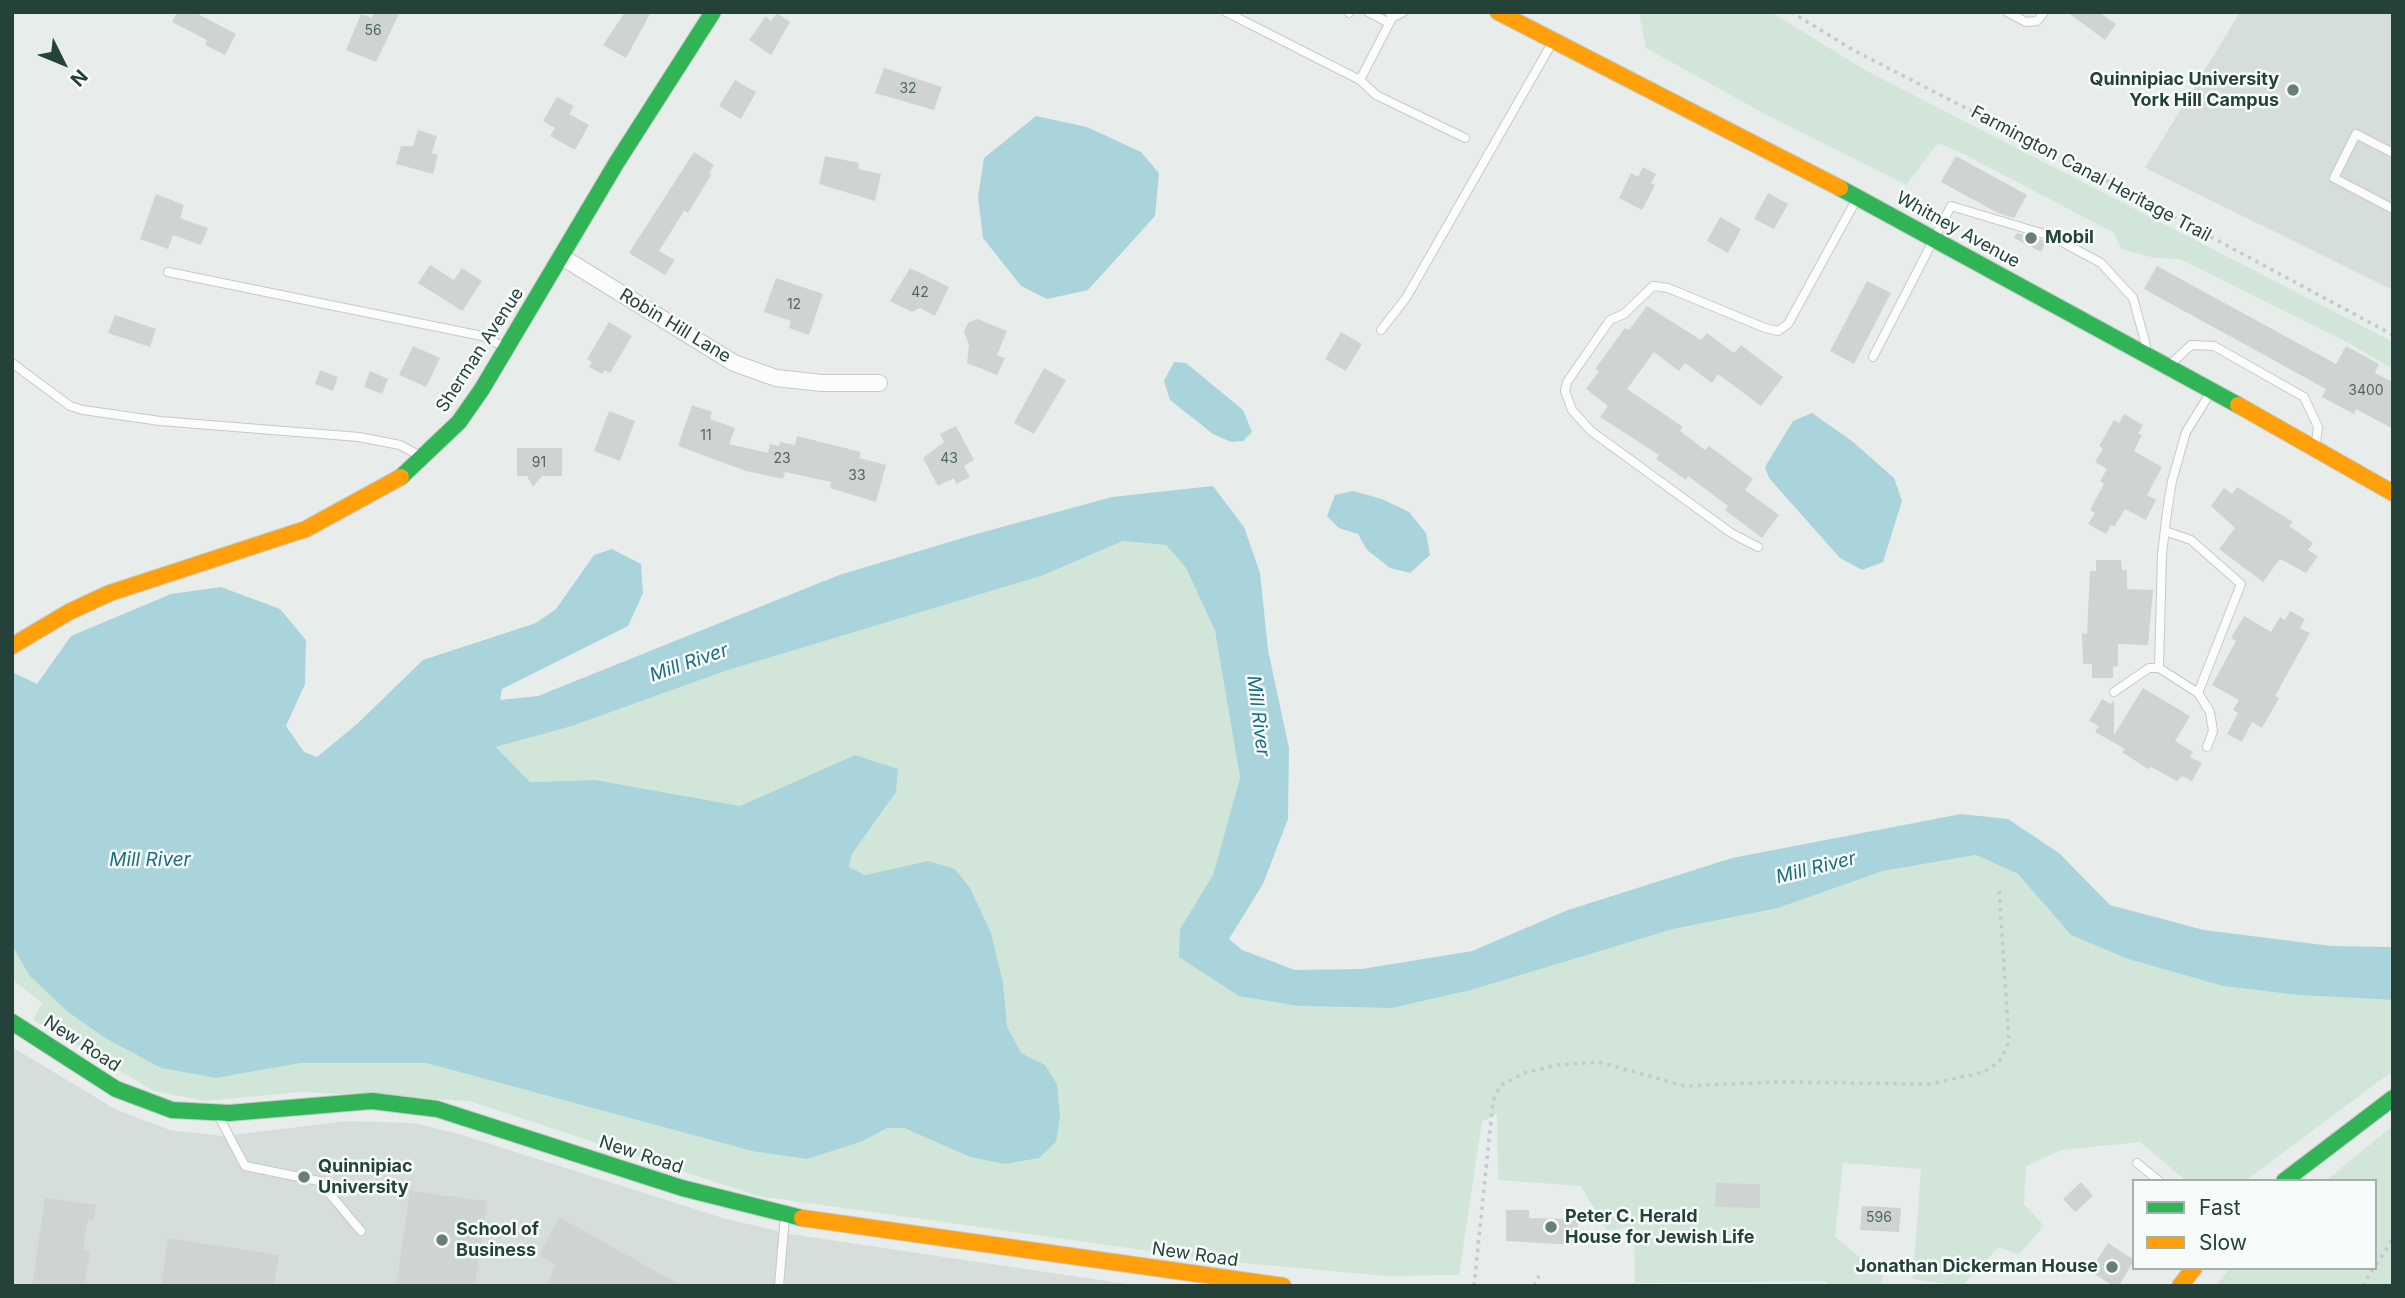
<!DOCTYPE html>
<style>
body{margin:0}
#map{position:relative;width:2405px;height:1298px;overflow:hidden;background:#e8edeb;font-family:Inter,sans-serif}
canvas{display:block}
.frame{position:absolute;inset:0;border:14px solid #24423a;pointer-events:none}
.legend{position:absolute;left:2132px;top:1179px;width:245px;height:91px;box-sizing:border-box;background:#f7fbf9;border:2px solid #a3b1ad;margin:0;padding:9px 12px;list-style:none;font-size:21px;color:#24423a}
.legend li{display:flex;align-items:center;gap:14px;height:35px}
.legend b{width:35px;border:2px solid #a3b1ad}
.north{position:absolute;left:28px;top:28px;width:70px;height:70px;-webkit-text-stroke:5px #f7fbf9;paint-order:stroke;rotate:133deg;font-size:19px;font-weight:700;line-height:28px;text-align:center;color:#24423a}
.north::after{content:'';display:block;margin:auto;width:24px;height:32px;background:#24423a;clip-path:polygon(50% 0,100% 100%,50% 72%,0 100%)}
</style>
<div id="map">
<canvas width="2405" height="1298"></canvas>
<div class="frame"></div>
<ul class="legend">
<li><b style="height:9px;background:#30b455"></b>Fast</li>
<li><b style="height:9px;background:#ff9f0a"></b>Slow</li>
</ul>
<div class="north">N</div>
</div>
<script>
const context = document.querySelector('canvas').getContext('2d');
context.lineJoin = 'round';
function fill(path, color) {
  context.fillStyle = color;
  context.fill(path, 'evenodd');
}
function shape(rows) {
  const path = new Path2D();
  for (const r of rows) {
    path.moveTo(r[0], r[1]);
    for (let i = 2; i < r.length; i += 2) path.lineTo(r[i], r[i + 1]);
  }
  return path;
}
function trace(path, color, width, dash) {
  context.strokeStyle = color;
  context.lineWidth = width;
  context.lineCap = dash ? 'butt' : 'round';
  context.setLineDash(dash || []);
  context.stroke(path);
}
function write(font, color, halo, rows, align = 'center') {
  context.font = font + ' Inter,sans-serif';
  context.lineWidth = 5;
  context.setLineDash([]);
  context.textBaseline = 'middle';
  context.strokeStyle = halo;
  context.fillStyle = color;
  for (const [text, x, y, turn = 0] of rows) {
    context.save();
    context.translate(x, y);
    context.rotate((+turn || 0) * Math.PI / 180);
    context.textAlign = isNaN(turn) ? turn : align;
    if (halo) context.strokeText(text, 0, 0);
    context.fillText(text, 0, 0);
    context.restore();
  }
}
const built = shape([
 [2240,12,2393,12,2393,290,2145,168],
 [12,1047,115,1109,170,1130,224,1136,348,1121,414,1123,459,1134,723,1218,790,1234,1140,1286,12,1286]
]);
const green = shape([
 [1639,12,1771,12,1865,70,2393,342,2393,369,2345,341,2180,259,2155,258,2121,249,2114,233,1962,153,1938,143,1906,185,1763,113,1646,48],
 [1123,541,1166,545,1186,568,1215,631,1240,778,1213,875,1180,929,1299,1006,1392,1008,1471,990,1673,929,1778,908,1883,871,1976,855,2018,874,2071,935,2128,959,2223,986,2298,995,2393,1000,2393,1071,2245,1181,2186,1181,2140,1142,2062,1150,2026,1166,2024,1204,2044,1226,2018,1255,1999,1247,1962,1286,1913,1279,1921,1169,1843,1163,1835,1237,1883,1276,1881,1286,1830,1286,1824,1281,1635,1283,1634,1226,1607,1231,1581,1186,1498,1180,1497,1114,1482,1122,1459,1275,1386,1276,1221,1261,758,1196,469,1101,301,1092,206,1101,154,1091,33,1020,42,1003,12,979,12,945,68,1012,105,1038,161,1068,216,1078,301,1063,426,1063,752,1151,863,1141,886,1128,904,1128,970,1157,1045,1065,1021,1053,1007,1026,1003,982,991,933,928,861,865,875,849,867,852,854,896,792,855,755,740,806,596,780,530,782,496,747,572,726,725,671,1041,576],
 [2393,1126,2393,1286,2215,1286,2230,1268,2375,1268,2375,1181,2325,1181]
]);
const water = shape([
 [1036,116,1087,127,1141,152,1159,173,1155,216,1088,290,1047,299,1021,286,983,238,978,197,984,158],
 [1174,362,1186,363,1243,410,1252,432,1243,441,1231,442,1213,434,1170,400,1164,381],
 [1812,413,1852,441,1894,478,1902,501,1883,562,1862,570,1840,558,1769,478,1765,467,1793,421],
 [1213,486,1244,527,1260,573,1268,650,1289,748,1288,819,1263,884,1229,939,1242,950,1295,970,1362,969,1472,951,1568,910,1732,858,1961,814,2008,819,2059,853,2110,905,2204,930,2331,946,2393,947,2393,1000,2298,995,2223,986,2128,959,2071,935,2018,874,1976,855,1883,871,1778,908,1673,929,1471,990,1392,1008,1299,1006,1239,996,1179,957,1180,929,1213,875,1240,778,1215,631,1186,568,1166,545,1123,541,1041,576,725,671,572,726,496,747,530,782,596,780,740,806,855,755,898,769,896,792,852,854,849,867,865,875,928,861,955,869,970,888,991,933,1003,982,1007,1026,1021,1053,1045,1065,1057,1084,1060,1117,1056,1142,1039,1158,1005,1164,970,1157,904,1128,887,1128,863,1141,807,1159,752,1151,426,1063,301,1063,216,1078,161,1068,105,1038,68,1012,29,975,12,945,12,672,37,684,71,636,171,594,221,587,280,609,306,640,305,684,286,726,304,752,317,757,357,724,423,660,536,623,556,609,594,555,612,549,641,564,643,593,628,626,502,689,500,700,538,696,839,575,976,534,1112,497],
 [1353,491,1382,499,1409,512,1426,533,1430,555,1410,573,1390,568,1367,550,1358,534,1339,528,1327,516,1335,495]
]);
const building = shape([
 [177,12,194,12,236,34,225,55,205,45,207,40,172,22],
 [374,12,400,12,376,62,346,50,361,14,372,18],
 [625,12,651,12,626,58,603,45],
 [2067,12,2099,12,2116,24,2105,40],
 [777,13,790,22,771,55,749,40,766,16,771,21],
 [884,68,942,87,934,110,875,93],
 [735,80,756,92,741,119,719,106],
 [557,97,574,106,569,114,589,125,575,150,550,136,555,128,543,121],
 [418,130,437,136,432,153,438,155,433,174,396,164,401,146,413,146],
 [694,152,714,165,709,173,711,175,688,213,684,211,659,251,675,260,665,275,629,253],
 [825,156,859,163,858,169,881,174,875,201,819,184],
 [1956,156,2027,195,2014,218,1998,213,1941,182],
 [1643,167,1656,174,1651,183,1655,185,1642,210,1619,198,1631,173,1638,177],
 [1768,193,1788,204,1774,229,1754,219],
 [156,194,184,205,180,218,208,228,201,245,173,235,168,249,140,239],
 [1720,217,1741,229,1728,253,1707,241],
 [2017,233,2046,241,2041,252,2014,238],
 [430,265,454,280,462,268,482,281,462,311,418,283],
 [2157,266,2336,364,2346,346,2379,364,2375,373,2393,382,2393,429,2356,409,2354,414,2322,397,2326,389,2144,289],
 [910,268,949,287,935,316,920,308,912,312,890,301],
 [776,278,823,294,809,335,789,328,791,321,764,312],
 [1867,281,1891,293,1854,364,1830,351],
 [1647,306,1701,340,1707,333,1734,353,1741,345,1783,377,1761,406,1718,374,1712,383,1685,363,1679,371,1654,352,1627,389,1683,427,1680,431,1705,450,1709,446,1753,479,1745,490,1779,515,1762,538,1725,510,1728,506,1688,476,1686,480,1656,459,1659,455,1600,417,1608,406,1586,389,1599,371,1595,369,1625,328,1629,330],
 [115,315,156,329,150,347,108,333],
 [977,319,1007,331,997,355,1005,358,997,375,967,363,969,345,964,331,968,323],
 [609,322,632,336,610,373,605,370,602,374,589,367,592,362,587,359],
 [1341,332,1362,344,1346,371,1325,359],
 [413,346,440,358,426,387,399,375],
 [1044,368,1066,380,1034,434,1014,423],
 [320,370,338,377,333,391,315,384],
 [370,371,388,379,382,394,364,387],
 [692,405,712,412,710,419,735,428,729,444,768,453,770,444,779,446,780,442,795,445,797,436,861,452,859,458,886,465,876,502,830,488,831,482,785,472,783,479,746,471,678,446],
 [609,411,635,421,620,461,594,451],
 [2124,414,2143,425,2138,434,2142,435,2134,451,2162,467,2147,495,2156,500,2146,520,2125,509,2114,527,2111,525,2106,534,2088,524,2095,513,2090,510,2104,484,2100,481,2107,469,2095,462,2103,449,2099,446,2114,420,2119,423],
 [956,426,974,460,964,466,970,477,956,484,954,478,938,486,923,458,944,442,940,434],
 [517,448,562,448,562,476,542,476,533,487,527,476,517,476],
 [2237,487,2293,522,2289,526,2313,543,2308,550,2318,556,2306,573,2280,559,2263,582,2219,549,2235,528,2211,506,2224,488,2232,494],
 [2096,560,2121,560,2122,570,2127,570,2127,589,2153,590,2148,645,2118,644,2118,666,2113,667,2113,678,2092,678,2092,664,2083,664,2082,633,2087,634,2090,571,2096,571],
 [2290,611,2305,619,2300,628,2310,633,2275,696,2279,698,2262,728,2252,722,2242,742,2227,734,2238,713,2233,710,2239,700,2212,685,2236,641,2231,638,2244,616,2271,632,2280,617,2285,620],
 [2143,688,2190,716,2175,741,2193,752,2190,757,2202,763,2192,781,2182,776,2177,781,2151,767,2148,769,2122,752,2125,749,2095,732,2099,726,2089,721,2102,699,2111,704,2114,700,2114,735],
 [2081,1182,2093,1196,2075,1212,2063,1199],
 [1716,1183,1760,1184,1760,1208,1715,1207],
 [410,1191,487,1201,475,1286,396,1286],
 [45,1198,96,1205,94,1220,88,1219,83,1250,90,1251,84,1286,32,1286],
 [1862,1206,1901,1208,1899,1232,1860,1230],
 [1506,1210,1529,1210,1529,1218,1578,1219,1577,1245,1506,1241],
 [559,1217,682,1286,546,1286,556,1265,539,1255],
 [168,1238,279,1255,274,1286,161,1286],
 [2108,1243,2134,1260,2119,1286,2113,1286,2090,1271]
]);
const path = shape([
 [1791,12,1855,51,2098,176,2393,335],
 [1474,1286,1493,1101,1500,1086,1524,1073,1557,1065,1599,1062,1685,1086,1775,1082,1930,1084,1984,1072,1999,1062,2009,1042,1999,889],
 [1534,1286,1539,1276],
 [2362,1286,2393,1239]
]);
const lane = shape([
 [1226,12,1360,80,1392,18],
 [1368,12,1389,23],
 [1389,12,1392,18,1403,12],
 [2007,12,2026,22,2037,21,2044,12],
 [1349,13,1350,12],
 [1360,80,1376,95,1465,138],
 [2393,153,2356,134,2334,178,2393,209],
 [168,272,482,336,505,347],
 [1381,330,1406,298,1552,43],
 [1873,357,1951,206,2051,236,2101,263,2133,298,2146,345],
 [2173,362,2191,345,2214,346,2304,397,2318,427,2316,443],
 [12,363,70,406,83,410,160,421,359,437,400,445,422,457],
 [2165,531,2191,540,2241,584,2198,693,2159,668,2162,554,2167,512,2172,481,2186,432,2209,395],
 [1758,547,1731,533,1591,431,1572,410,1565,391,1567,382,1610,320,1624,314,1653,286,1668,288,1765,328,1778,331,1788,324,1855,202],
 [2114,692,2149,668,2159,668],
 [2198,693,2210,712,2213,731,2207,747],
 [218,1115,245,1166,319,1181,361,1231],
 [2137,1163,2159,1181],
 [779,1286,785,1216]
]);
const street = shape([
 [562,257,734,363,776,378,822,383,879,383]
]);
const fast = shape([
 [1840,188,2238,405],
 [401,477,459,422,482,389,617,162,713,12],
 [12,1022,116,1089,172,1110,229,1113,372,1101,437,1109,682,1188,802,1218],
 [2284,1181,2393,1098]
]);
const slow = shape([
 [1498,12,1840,188],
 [2238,405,2393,493],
 [12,646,69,612,110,593,306,529,401,477],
 [802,1218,1283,1286],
 [2180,1286,2194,1268]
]);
const markers = [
 [2293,90,7,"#697e78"],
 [2031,238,7,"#697e78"],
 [304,1177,7,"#697e78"],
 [1551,1227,7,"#697e78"],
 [442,1240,7,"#697e78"],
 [2112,1267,7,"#697e78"]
];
const numberNames = [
 ["56",373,31],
 ["32",908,89],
 ["42",920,293],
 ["12",794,305],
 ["3400",2366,391],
 ["11",706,436],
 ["23",782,459],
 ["43",949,459],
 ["91",539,463],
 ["33",857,476],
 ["596",1879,1218]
];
const poiNames = [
 ["Quinnipiac University",2279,80,"right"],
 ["York Hill Campus",2279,101,"right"],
 ["Mobil",2045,238],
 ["Quinnipiac",318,1167],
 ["University",318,1188],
 ["Peter C. Herald",1565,1217],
 ["House for Jewish Life",1565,1238],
 ["School of",456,1230],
 ["Business",456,1251],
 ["Jonathan Dickerman House",2098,1267,"right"]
];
const streetNames = [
 ["Farmington Canal Heritage Trail",2091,174,28],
 ["Whitney Avenue",1958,230,29],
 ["Robin Hill Lane",675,326,31],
 ["Sherman Avenue",480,350,-57],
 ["New Road",82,1044,33],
 ["New Road",641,1155,18],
 ["New Road",1195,1255,8]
];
const waterNames = [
 ["Mill River",689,663,-19],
 ["Mill River",1258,716,83],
 ["Mill River",150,860],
 ["Mill River",1816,868,-14]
];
fill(built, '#d6dedb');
fill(green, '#d1e6d8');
fill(water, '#a9d4db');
fill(building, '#cfd4d2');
trace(lane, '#c5cac8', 10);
trace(street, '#c5cac8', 18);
trace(fast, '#c3cbc8', 18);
trace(slow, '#c3cbc8', 18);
trace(path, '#c3ccca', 3.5, [3.5, 5]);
trace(lane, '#fcfcfc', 8);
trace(street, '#fcfcfc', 16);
trace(fast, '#30b455', 16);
trace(slow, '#ff9f0a', 16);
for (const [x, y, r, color] of markers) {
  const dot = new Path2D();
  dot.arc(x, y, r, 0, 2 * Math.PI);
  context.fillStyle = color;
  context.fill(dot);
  trace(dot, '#f7fbf9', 2.5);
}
write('14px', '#506761', null, numberNames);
write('bold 18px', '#24423a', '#f7fbf9', poiNames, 'left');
write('18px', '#24423a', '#f7fbf9', streetNames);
write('italic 19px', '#1c6f80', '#f7fbf9', waterNames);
</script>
